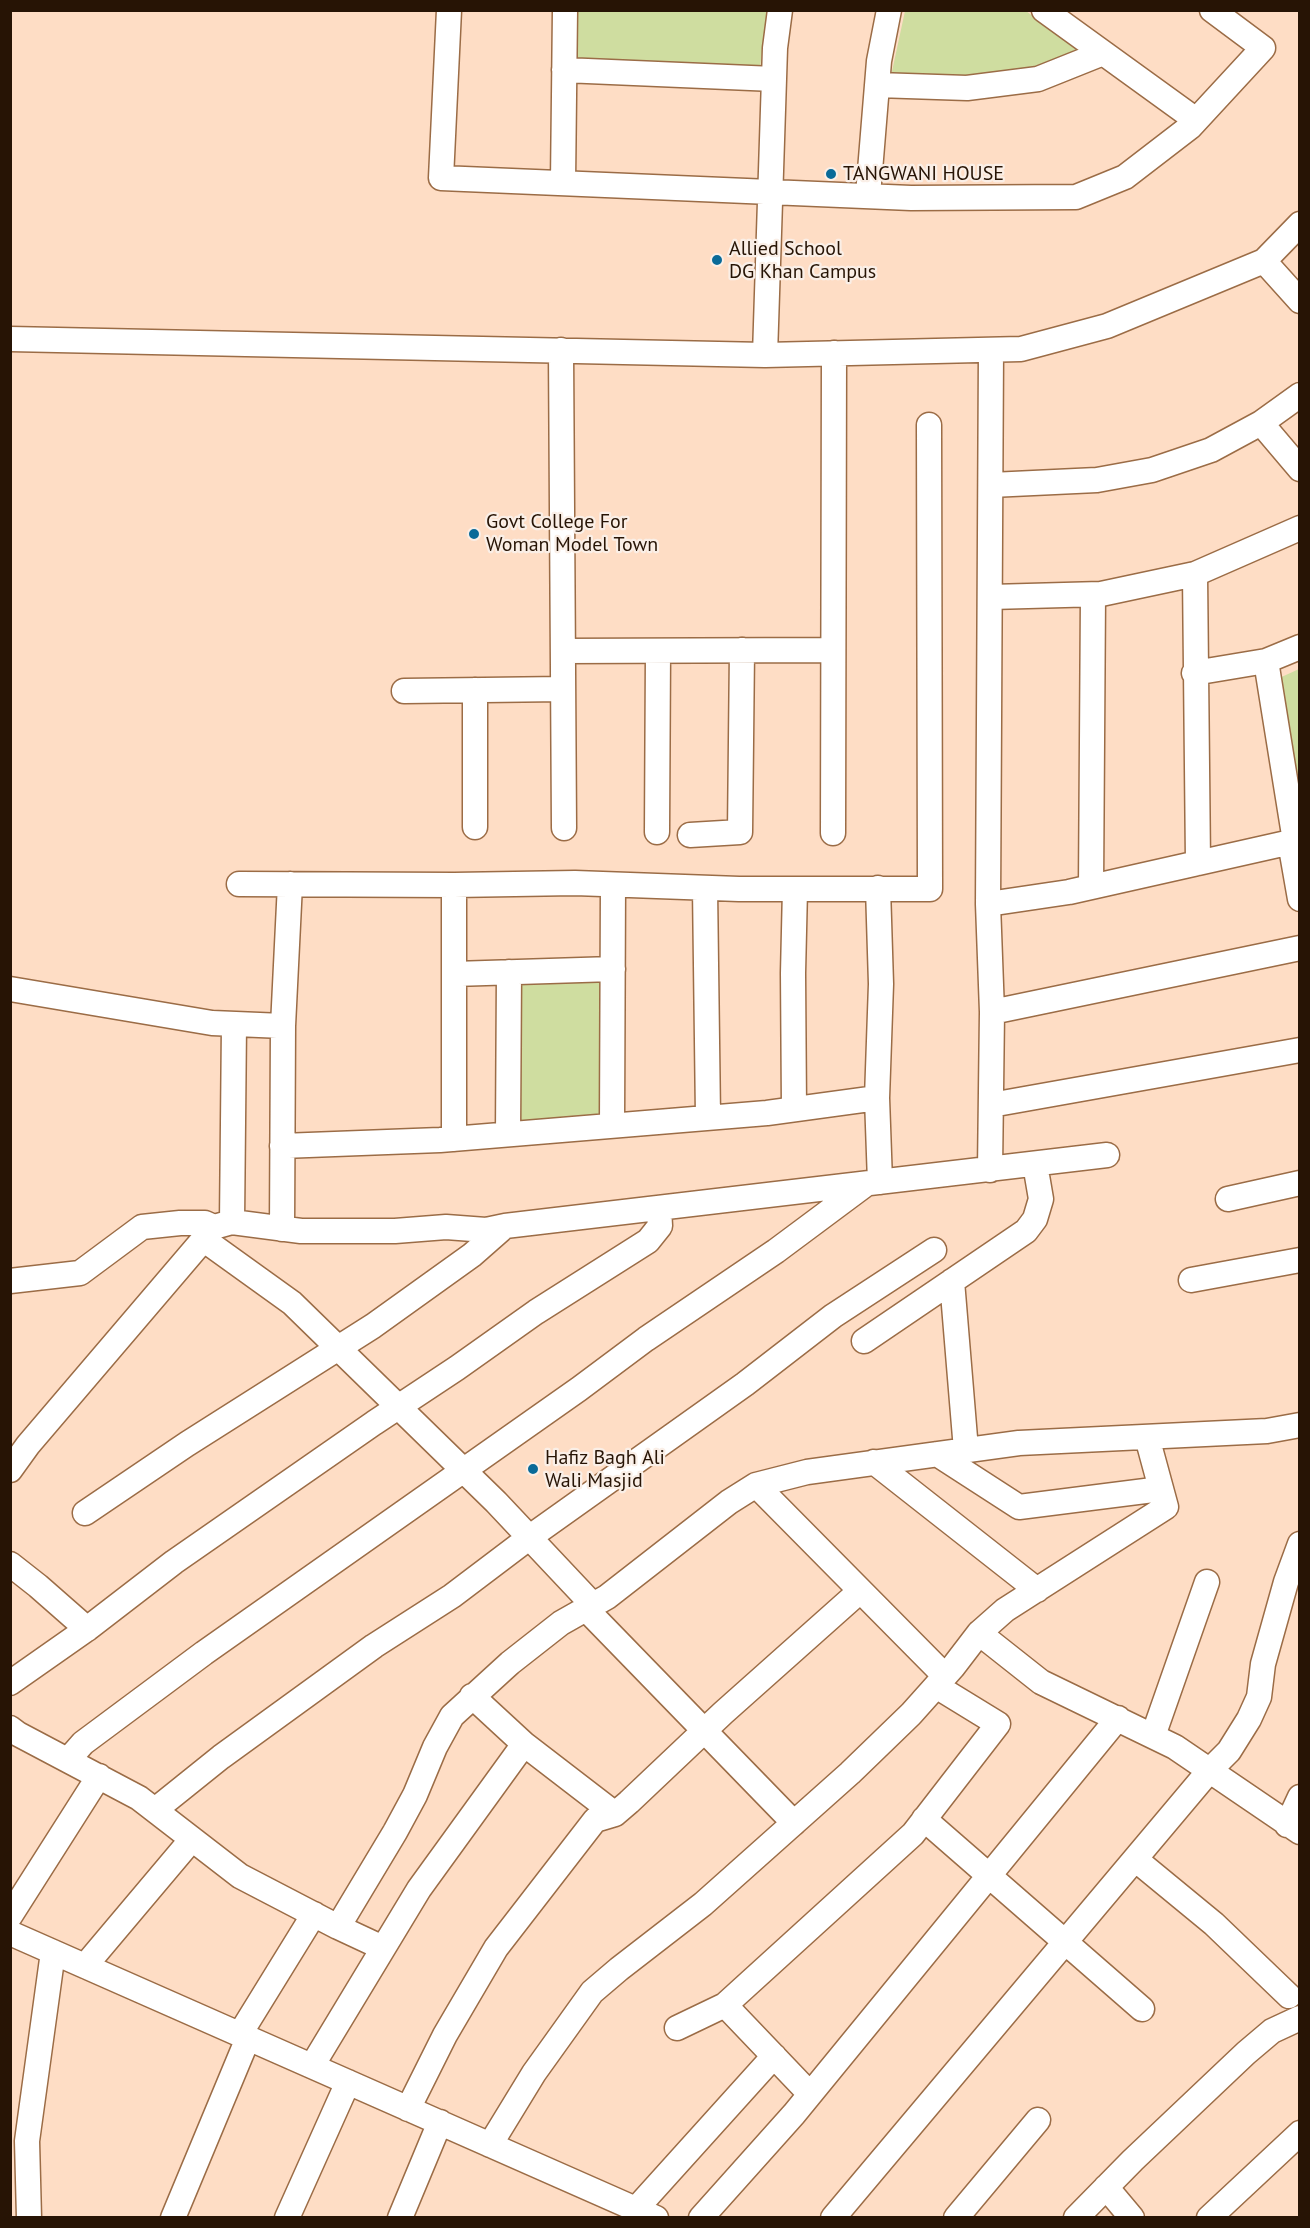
<!DOCTYPE html>
<style>
body{margin:0}
#map{position:relative;width:1310px;height:2228px;overflow:hidden;background:#feddc5;font-family:"PT Sans",sans-serif}
canvas{display:block}
.frame{position:absolute;inset:0;border:12px solid #271405;pointer-events:none}
</style>
<div id="map">
<canvas width="1310" height="2228"></canvas>
<div class="frame"></div>
</div>
<script>
const context = document.querySelector('canvas').getContext('2d');
context.lineJoin = 'round';
function fill(path, color) {
  context.fillStyle = color;
  context.fill(path, 'evenodd');
}
function shape(rows) {
  const path = new Path2D();
  for (const r of rows) {
    path.moveTo(r[0], r[1]);
    for (let i = 2; i < r.length; i += 2) path.lineTo(r[i], r[i + 1]);
  }
  return path;
}
function trace(path, color, width, dash) {
  context.strokeStyle = color;
  context.lineWidth = width;
  context.lineCap = dash ? 'butt' : 'round';
  context.setLineDash(dash || []);
  context.stroke(path);
}
function write(font, color, halo, rows, align = 'center') {
  context.font = font + ' "PT Sans",sans-serif';
  context.lineWidth = 4.5;
  context.setLineDash([]);
  context.textBaseline = 'middle';
  context.strokeStyle = halo;
  context.fillStyle = color;
  for (const [text, x, y, turn = 0] of rows) {
    context.save();
    context.translate(x, y);
    context.rotate((+turn || 0) * Math.PI / 180);
    context.textAlign = isNaN(turn) ? turn : align;
    if (halo) context.strokeText(text, 0, 0);
    context.fillText(text, 0, 0);
    context.restore();
  }
}
const green = shape([
 [578,11,767,11,760,68,576,58],
 [905,11,1026,11,1077,49,1035,69,982,79,891,76],
 [1299,669,1299,803,1275,680],
 [516,978,603,978,605,1117,514,1124]
]);
const minor = shape([
 [449,10,441,178,911,198,1076,197,1125,177,1190,127,1263,48,1212,10],
 [1044,10,1196,120],
 [564,70,774,79],
 [877,85,967,88,1038,79,1103,53],
 [563,182,565,10],
 [868,195,879,61,889,10],
 [1264,261,1300,301],
 [10,339,765,355,1021,349,1107,326,1264,261,1300,224],
 [561,350,564,828],
 [765,355,775,48,780,10],
 [1261,423,1300,469],
 [991,485,1097,480,1152,470,1211,450,1261,423,1300,395],
 [1195,574,1198,863],
 [991,597,1101,594,1195,574,1300,528],
 [563,651,833,650],
 [1266,661,1295,841],
 [1194,673,1266,661,1300,647],
 [404,691,563,689],
 [475,827,475,690],
 [657,832,658,651],
 [833,833,834,353],
 [690,835,740,832,742,650],
 [1290,842,1300,899],
 [239,884,454,885,575,883,739,889,930,889,929,425],
 [1091,887,1093,595],
 [705,888,708,1117],
 [878,888,881,984,877,1098,880,1182],
 [988,904,1069,892,1300,840],
 [454,974,613,969],
 [10,989,212,1023,283,1026],
 [992,1012,1300,948],
 [991,1105,1300,1050],
 [794,1109,793,973,795,889],
 [612,1125,613,885],
 [508,1134,509,972],
 [454,1139,454,885],
 [282,1146,440,1140,767,1113,877,1098],
 [990,1170,992,1012,988,904,991,350],
 [1228,1199,1300,1183],
 [232,1222,234,1024],
 [282,1229,283,1026,290,884],
 [203,1239,292,1303,496,1502,593,1605],
 [1191,1280,1300,1260],
 [10,1281,80,1273,142,1227,180,1223,205,1223,214,1227],
 [952,1281,966,1450],
 [864,1341,1026,1231,1035,1219,1041,1199,1035,1164],
 [937,1454,1019,1507,1161,1489],
 [874,1462,1037,1590],
 [10,1470,28,1445,214,1227,232,1222,301,1231,395,1231,446,1227,486,1230,505,1226,1107,1155],
 [756,1485,945,1676],
 [85,1513,187,1444,373,1326,472,1255,505,1226],
 [10,1564,38,1586,87,1629],
 [586,1609,794,1823],
 [979,1633,1041,1682,1175,1747,1300,1832],
 [10,1683,87,1629,174,1562,374,1423,457,1368,536,1312,648,1241,660,1226,659,1208],
 [472,1696,524,1744,615,1814],
 [10,1728,18,1734,139,1798,240,1876,338,1927,383,1948],
 [1153,1736,1207,1582],
 [68,1760,83,1743,204,1653,579,1389,646,1339,776,1251,866,1184],
 [155,1810,221,1757,374,1646,452,1596,530,1537,745,1384,833,1316,934,1250],
 [924,1819,1142,2009],
 [1287,1825,1300,1797],
 [1135,1859,1214,1924,1289,1996],
 [10,1916,99,1776],
 [338,1927,395,1832,415,1795,435,1747,452,1716,510,1663,561,1623,607,1597,729,1502,756,1485,807,1472,1019,1443,1267,1431,1300,1425],
 [10,1933,656,2218],
 [85,1966,192,1839],
 [725,2005,810,2094],
 [677,2028,725,2005,913,1834,998,1724,936,1686],
 [240,2034,314,1914],
 [312,2066,419,1889,524,1744],
 [408,2109,445,2035,496,1948,595,1820,615,1814,629,1802,723,1713,860,1591],
 [490,2145,534,2073,592,1992,619,1969,703,1904,850,1773,911,1714,953,1667,979,1633,1005,1610,1166,1507,1147,1437],
 [1106,2187,1132,2218],
 [636,2209,774,2056],
 [29,2218,27,2141,53,1952],
 [173,2218,248,2038],
 [287,2218,348,2082],
 [400,2218,440,2122],
 [701,2218,794,2114,1118,1718],
 [833,2218,1209,1771,1229,1751,1249,1719,1259,1697,1263,1664,1286,1582,1300,1544],
 [956,2218,1038,2120],
 [1076,2218,1133,2160,1246,2053,1272,2031,1300,2018],
 [1209,2218,1300,2133]
]);
const markers = [
 [831,174,6,"#096a98"],
 [717,260,6,"#096a98"],
 [474,534,6,"#096a98"],
 [533,1469,6,"#096a98"]
];
const poiNames = [
 ["TANGWANI HOUSE",843,174],
 ["Allied School",729,249],
 ["DG Khan Campus",729,272],
 ["Govt College For",486,522],
 ["Woman Model Town",486,545],
 ["Hafiz Bagh Ali",545,1458],
 ["Wali Masjid",545,1481]
];
fill(green, '#cfdda0');
trace(minor, '#9b6c46', 27);
trace(minor, '#fff', 24);
for (const [x, y, r, color] of markers) {
  const dot = new Path2D();
  dot.arc(x, y, r, 0, 2 * Math.PI);
  context.fillStyle = color;
  context.fill(dot);
  trace(dot, '#faefe7', 2);
}
write('20px', '#271405', '#faefe7', poiNames, 'left');
</script>
